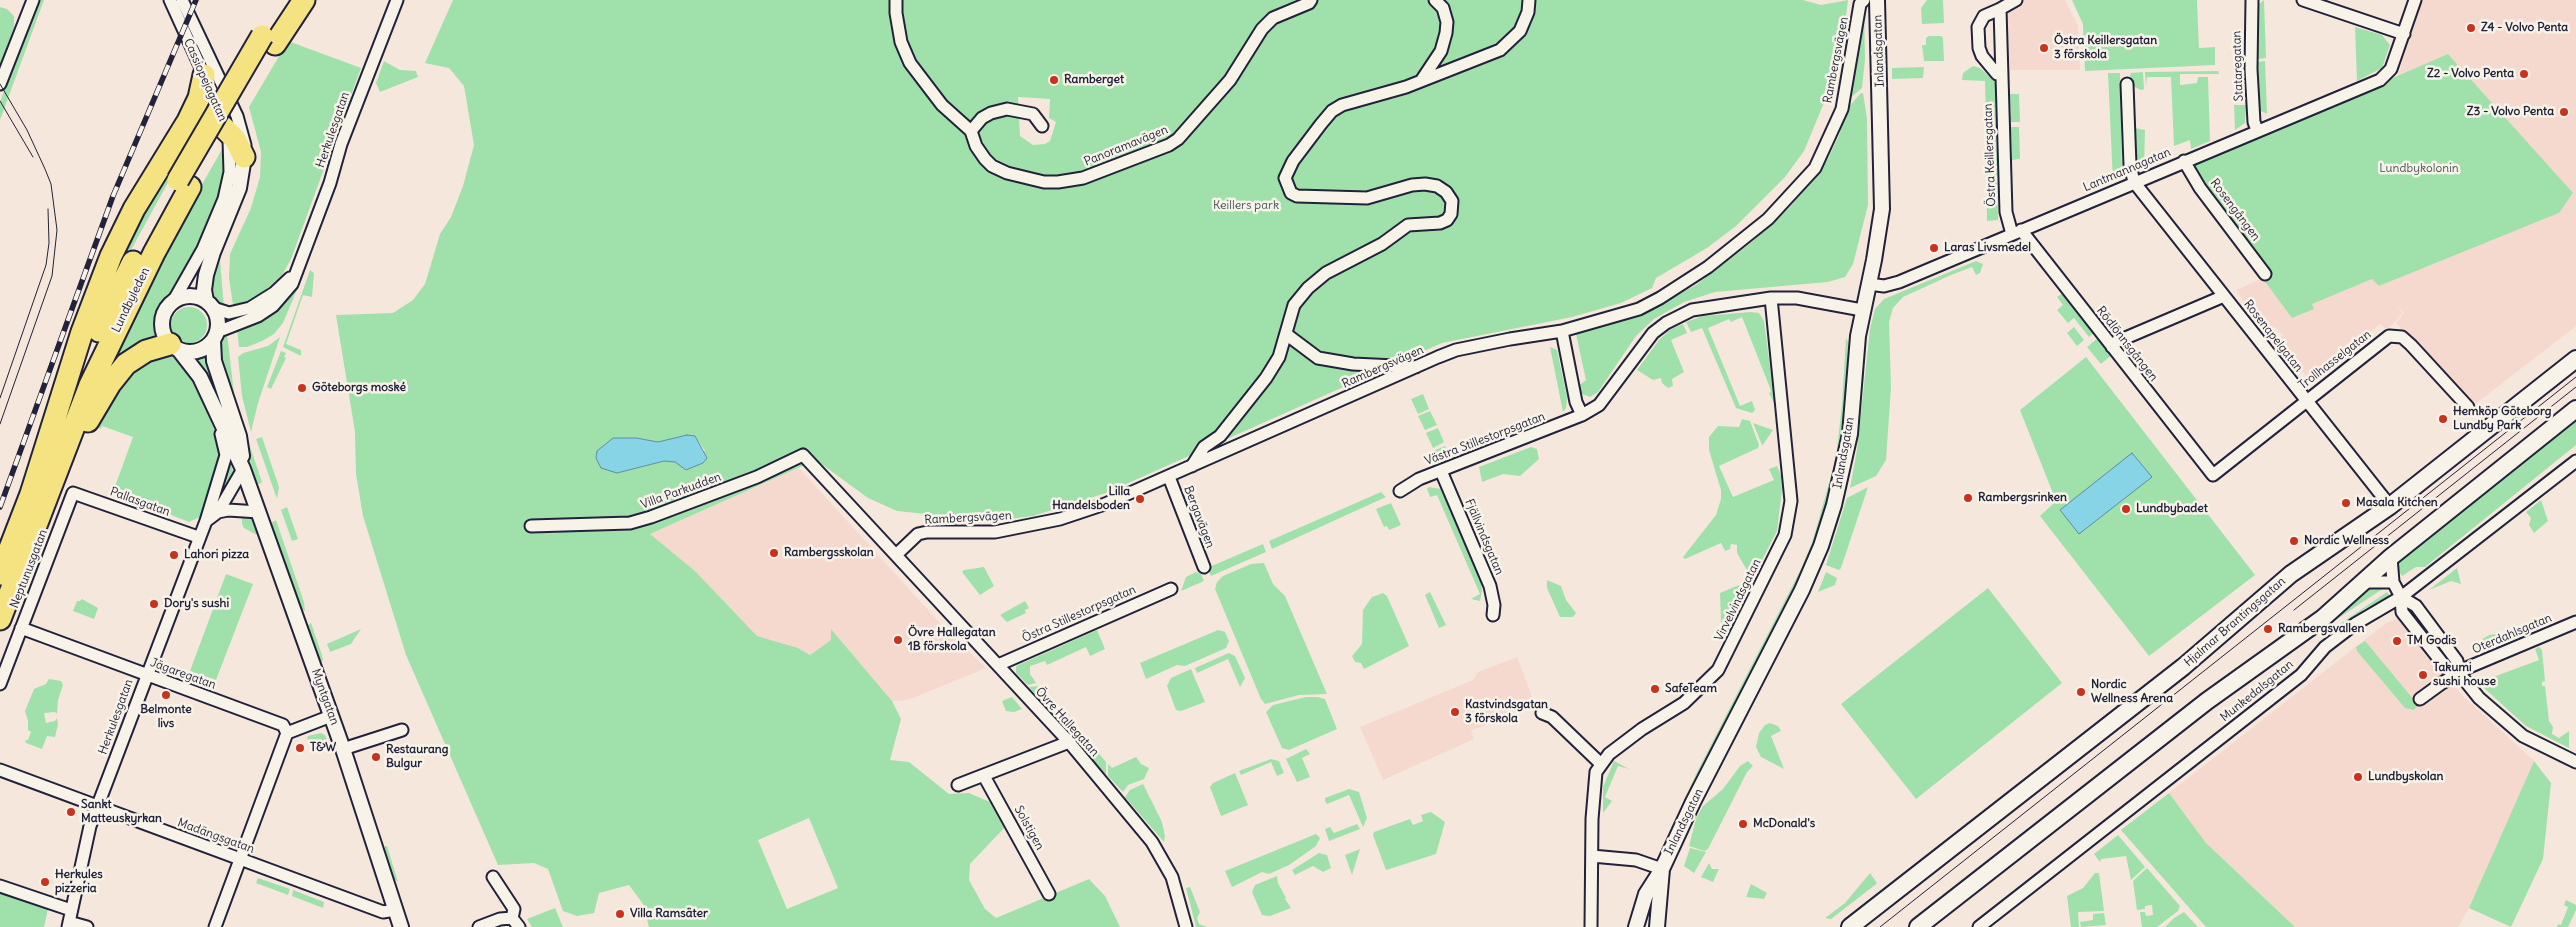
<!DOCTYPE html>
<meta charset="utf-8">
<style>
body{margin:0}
canvas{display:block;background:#f6e7dc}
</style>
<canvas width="2576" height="927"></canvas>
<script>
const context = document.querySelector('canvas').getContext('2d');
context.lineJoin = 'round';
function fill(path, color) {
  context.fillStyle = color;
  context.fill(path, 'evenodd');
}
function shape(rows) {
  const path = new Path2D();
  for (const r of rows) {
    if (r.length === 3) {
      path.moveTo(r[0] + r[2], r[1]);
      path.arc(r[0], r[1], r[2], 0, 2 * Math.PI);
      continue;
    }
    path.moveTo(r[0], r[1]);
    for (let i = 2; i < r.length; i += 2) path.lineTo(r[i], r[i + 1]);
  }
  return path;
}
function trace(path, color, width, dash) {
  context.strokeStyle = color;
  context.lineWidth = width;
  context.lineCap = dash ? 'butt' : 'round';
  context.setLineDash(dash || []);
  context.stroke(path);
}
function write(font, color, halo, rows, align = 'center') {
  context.font = font + ' Delius,sans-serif';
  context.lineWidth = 5;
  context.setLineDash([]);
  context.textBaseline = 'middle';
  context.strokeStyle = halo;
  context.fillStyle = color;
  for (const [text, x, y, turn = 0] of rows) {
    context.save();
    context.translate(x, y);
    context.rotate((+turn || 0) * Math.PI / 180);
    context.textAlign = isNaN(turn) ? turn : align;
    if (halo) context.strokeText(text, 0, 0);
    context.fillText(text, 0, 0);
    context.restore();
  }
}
const built = shape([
 [2025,0,2065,0,2078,26,2080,70,2010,70,2007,11],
 [2422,0,2576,0,2576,326,2474,405,2396,323,2404,313,2397,306,2402,313,2394,323,2387,329,2380,324,2309,380,2277,340,2283,335,2275,327,2270,331,2259,318,2262,316,2253,305,2248,307,2236,290,2263,278,2314,309,2311,304,2372,279,2379,286,2559,213,2573,194,2448,55,2398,76],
 [799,468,950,634,986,668,908,700,892,701,832,630,831,640,810,655,798,648,757,636,695,571,650,534],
 [2398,618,2463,696,2534,761,2469,908,2458,927,2295,927,2206,843,2169,793,2386,623],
 [1517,657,1535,704,1491,719,1484,726,1471,730,1474,739,1383,780,1360,727,1473,680,1478,672]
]);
const green = shape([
 [37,0,44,0,0,120,0,102],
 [453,0,1803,0,1821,5,1848,0,1842,48,1833,81,1804,151,1785,177,1736,226,1707,248,1656,278,1652,288,1621,303,1572,317,1442,343,1106,493,1033,516,993,521,897,511,868,498,816,460,650,534,695,571,757,636,798,648,810,655,831,640,831,629,892,701,901,719,890,760,909,762,949,794,969,793,990,802,1006,826,970,864,969,880,985,909,996,918,1089,879,1105,896,1120,927,649,927,643,904,629,885,599,893,594,913,577,916,563,911,548,869,534,863,498,865,406,655,363,516,356,474,355,432,336,315,393,313,413,300,425,284,440,234,451,217,463,186,474,145,464,86,449,68,425,63],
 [1018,97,1050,99,1049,118,1056,122,1050,141,1045,144,1033,145,1020,136],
 [695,436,705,451,675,462,664,461,617,473,636,438,658,442],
 [809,818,838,888,787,909,758,840],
 [1927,0,1943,0,1944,23,1922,24,1921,8],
 [2072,0,2197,0,2199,48,2215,47,2215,65,2085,71,2083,24],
 [2264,0,2266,58,2258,59,2256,11,2258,5],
 [0,7,7,9,14,16,14,27,0,65],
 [1864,11,1865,59,1862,88,1848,100],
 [2355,27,2382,35,2390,45,2382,68,2357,81],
 [1929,36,1941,36,1943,38,1944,61,1924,61,1922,45,1926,45,1926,38],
 [288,41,361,68,291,259,282,275,264,291,247,301,233,305,229,278,230,254,251,208,260,177,261,152,249,107],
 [2448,54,2573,193,2559,213,2379,286,2372,279,2312,304,2314,309,2292,318,2188,178,2192,165],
 [384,61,400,70,416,71,418,77,380,92,376,83],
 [2265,61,2267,114,2259,110,2258,62],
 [1973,66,1980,68,1995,82,1997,166,1987,167,1985,81,1962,80,1963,73],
 [1924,67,1923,78,1892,79,1892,68],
 [2218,71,2219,74,2180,74,2180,85,2197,83,2198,77,2208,77,2210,141,2191,149,2190,140,2174,146,2171,77,2147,77,2146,86,2145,72],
 [2143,72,2144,89,2141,90,2133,86,2130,76,2131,73],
 [2108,73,2120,73,2122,172,2121,177,2113,182],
 [1861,93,1863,93,1867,119,1868,205,1853,264,1845,277,1828,282,1715,292,1684,302,1654,319,1636,336,1598,392,1590,397,1580,393,1577,387,1586,380,1576,334,1623,320,1659,305,1696,285,1752,242,1790,207,1816,175,1828,159,1840,133,1845,111],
 [2019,94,2020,122,2011,122,2010,94],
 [2234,105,2246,105,2245,123,2235,130],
 [2011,127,2019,127,2020,159,2012,160],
 [2135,128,2145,130,2144,167,2136,162],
 [196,132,176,168,115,279,113,266,129,230,193,133],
 [225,144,227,154,223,190,210,226,175,290,158,309,155,330,159,342,101,380,124,339,168,244],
 [1986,169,1997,169,1998,220,1987,221],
 [231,225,220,260,224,308,214,302,211,293,211,275],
 [1976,261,1983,264,1980,273,1976,275,1972,267,1951,275,1903,297,1893,308,1889,322,1891,387,1886,460,1876,476,1850,488,1857,450,1870,329,1875,309,1884,299],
 [310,270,314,273,312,297,303,295,286,344,301,350,301,356,283,347],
 [304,273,283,323,274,334,262,341,247,347,239,347,237,329,293,290],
 [2063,293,2094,333,2089,337,2074,318,2068,323,2057,310,2063,305,2057,297],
 [189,325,18],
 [1751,312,1759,313,1764,321,1775,405,1769,393,1771,392,1770,388,1742,317,1731,322,1729,319,1708,328,1740,406,1752,401,1755,410,1752,413,1736,408,1702,328,1691,332,1686,322,1703,316],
 [1683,324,1687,333,1671,340,1684,372,1672,379,1673,386,1668,388,1662,383,1661,378,1653,380,1637,370,1659,340,1671,329],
 [2074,327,2084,340,2077,346,2067,333],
 [227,333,235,402,262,482,259,484,257,484,254,477,217,348,220,339],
 [280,337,258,403,251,432,242,396,238,357,243,353,268,346],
 [1846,338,1848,342,1847,372,1843,426,1838,460,1822,523,1797,585,1669,833,1696,774,1801,569,1813,540,1836,458,1842,404],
 [2098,338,2112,355,2101,364,2087,347],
 [1550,347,1557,350,1567,398,1566,408,1563,412],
 [281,351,286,353,284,357,286,358,271,389,267,387],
 [164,353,173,357,185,366,194,379,219,442,220,462,200,517,189,522,113,492,133,437,102,426,101,429,95,426,133,365],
 [208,354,235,437,201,366,195,360],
 [2086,357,2255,575,2149,656,2040,516,2056,501,2020,410],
 [1423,394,1429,409,1418,414,1411,399],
 [1430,411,1437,425,1425,430,1418,416],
 [2576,417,2576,445,2425,567,2416,567,2402,576,2397,569,2398,559],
 [1742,419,1750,421,1759,445,1758,448,1719,466,1733,497,1774,480,1769,469,1777,466,1781,476,1782,490,1777,531,1748,587,1747,586,1748,572,1737,553,1737,545,1731,544,1730,549,1725,551,1721,543,1685,559,1683,557,1716,515,1721,499,1721,490,1709,450,1709,437,1718,426,1739,427],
 [1753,423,1773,430,1762,446,1762,445],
 [1438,428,1444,442,1433,448,1426,433],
 [262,437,279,487,277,499,256,439],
 [1445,446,1450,457,1438,462,1433,451],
 [1531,447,1537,449,1539,459,1520,476,1503,474,1482,482,1479,467],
 [230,461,234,475,219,502,215,499],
 [1429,487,1441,489,1481,581,1482,590,1480,601,1471,599,1480,594,1437,495,1430,497,1427,489],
 [1868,487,1841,568,1839,570,1826,565,1847,498],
 [1381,492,1386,497,1272,549,1269,541],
 [2541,500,2548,521,2534,533,2529,525,2531,518,2526,512],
 [1391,503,1401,525,1389,530,1387,526,1384,527,1376,509],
 [287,507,298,539,292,541,281,510],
 [242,515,253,520,258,527,269,559,268,564,257,535,244,528,242,524],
 [276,520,304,602,305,611,301,609,272,530,271,523],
 [1263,544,1266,552,1211,576,1207,568],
 [1264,563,1273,584,1285,596,1327,694,1299,695,1265,704,1261,699,1215,589,1217,582,1223,576,1251,564],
 [984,567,994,586,980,595,962,572,964,570],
 [2457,568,2461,584,2451,581,2429,590],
 [1196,572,1201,574,1204,581,1181,591,1186,577],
 [1826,572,1837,578,1835,585,1818,592],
 [226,574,253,584,216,680,190,671],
 [1547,580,1561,586,1566,600,1576,613,1573,617,1560,617,1547,588],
 [1739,585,1744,599,1732,620,1727,636,1721,621,1720,593],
 [2369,586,2384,588,2334,621,2330,617],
 [1988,588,2062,683,1916,799,1841,704],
 [1430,592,1446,625,1439,628,1425,595],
 [2387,592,2390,596,2388,599,2366,608,2341,627,2337,626],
 [1383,593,1387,596,1409,646,1364,669,1361,663,1355,662,1352,656,1362,644,1363,610,1372,597],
 [82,599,98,608,94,619,73,611,77,601,80,601],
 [1025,601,1029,608,1025,610,1026,613,1007,622,1000,615],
 [311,623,321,652,323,660,321,662,307,626],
 [361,629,351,644,330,652,327,644],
 [2528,629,2530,633,2478,653,2474,644,2489,635],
 [1097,630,1105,649,1090,656,1086,647,1047,665,1045,661,1030,666,1030,674,1036,683,1028,685,1016,673,1016,666],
 [1218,630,1225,632,1229,641,1226,648,1185,666,1177,665,1146,679,1140,663],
 [2365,641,2419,706,2417,707,2413,710,2405,708,2357,651,2356,647],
 [2539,647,2542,650,2545,681,2542,682,2542,686,2545,686,2549,721,2553,727,2552,734,2559,738,2569,731,2569,748,2526,726,2484,688,2488,679,2539,660,2535,649],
 [1229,653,1235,656,1245,678,1240,687,1228,659,1197,673,1195,668],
 [1191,669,1205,702,1181,711,1176,710,1167,686,1171,678],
 [49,679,61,681,63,685,58,700,57,714,55,712,44,713,46,723,55,721,57,718,58,724,55,737,47,736,42,749,26,743,25,740,28,740,31,732,28,730,28,721,25,711,34,689,46,684],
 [1038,686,1057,707,1054,711,1059,716,1063,714,1076,728,1074,732,1071,734,1029,687],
 [1012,697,1022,709,1014,712,1006,711,1002,701],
 [1306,697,1318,697,1325,699,1337,729,1289,750,1282,748,1266,712,1273,705],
 [1770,723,1778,726,1781,731,1771,736,1784,769,1761,757,1756,747,1759,733,1765,725],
 [321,733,325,735,330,748,307,739,308,736],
 [1085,737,1106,762,1106,775,1078,743],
 [1306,749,1310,754,1302,758,1310,777,1297,782,1286,759],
 [1136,757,1141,764,1149,768,1144,779,1128,785,1123,792,1108,776,1108,764,1112,768],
 [1271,759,1279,761,1284,773,1277,776,1271,762,1241,775,1239,771],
 [1614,761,1629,769,1618,766,1605,797,1612,801,1603,813,1603,787],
 [1748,761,1753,766,1747,772,1708,849,1704,851,1689,846,1696,819,1703,806,1723,789,1740,766],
 [2534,761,2551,783,2543,859,2511,927,2469,908],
 [1235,773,1248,805,1221,816,1210,787,1213,783],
 [1143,784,1162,822,1165,836,1164,842,1125,797,1130,790],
 [1349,789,1359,792,1367,818,1363,827,1349,795,1327,804,1325,801,1325,798],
 [2169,793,2206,843,2295,927,2206,927,2121,830],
 [1431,812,1445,822,1436,854,1386,870,1373,835,1374,832,1410,819,1413,825,1423,821,1421,815],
 [1976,816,1978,818,1919,865,1917,862],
 [1357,824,1360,829,1329,841,1325,829,1330,827,1334,833],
 [1316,834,1320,838,1316,846,1289,865,1269,874,1262,872,1232,887,1225,871],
 [2118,835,2145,867,2131,880,2126,856,2101,859,2100,862,2094,854],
 [385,846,387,846,398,882,392,877,384,852],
 [1690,848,1706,852,1694,873,1684,866],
 [1360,849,1352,875,1345,855],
 [1319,853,1327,855,1331,868,1323,872,1313,866,1295,875,1292,870],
 [1709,863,1712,869,1719,869,1713,882,1701,877],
 [1916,863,1918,866,1847,921,1845,918],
 [2147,868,2180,906,2178,911,2157,927,2142,927,2140,912,2145,912,2146,916,2153,915,2152,905,2145,906,2145,909,2137,910,2133,881],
 [1870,873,1877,883,1875,885,1831,919,1825,918,1845,903],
 [2095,873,2099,873,2104,911,2078,912,2079,927,2071,927,2067,896,2083,888],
 [1277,876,1278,883,1286,898,1285,899,1291,908,1270,916,1262,915,1252,892,1255,885],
 [258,878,290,889,288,895,256,883],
 [1751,884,1767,893,1764,899,1746,897],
 [1190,887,1200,912,1197,918,1199,924,1207,927,1196,927,1186,888],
 [293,890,324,902,323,908,292,896],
 [0,893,48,909,44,927,0,927],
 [2566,900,2576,905,2576,910,2568,927,2557,927,2558,924,2561,925,2568,907,2564,905],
 [555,908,563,927,532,927,527,919],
 [2184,912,2198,927,2165,927,2174,918],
 [2104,913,2106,925,2081,927,2080,922,2093,920,2093,914]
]);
const water = shape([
 [687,435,695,436,707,458,703,463,686,470,675,462,664,461,617,473,601,468,596,458,597,451,613,438,636,438,658,442,687,435],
 [2132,453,2152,477,2079,534,2060,510,2132,453]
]);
const minor = shape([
 [170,0,220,110],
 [182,0,237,116,245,145],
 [896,0,896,13,901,42,910,63,942,105,971,131,976,146,985,159,992,166,1007,173,1044,182,1058,182,1083,178,1169,145,1178,139,1230,80,1262,29,1273,18,1309,3,1311,0],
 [2252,0,2251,69,2254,122,2257,130],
 [2303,0,2404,34],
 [2000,9,1984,16,1978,27,1979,48,1982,56,1997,74,2002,74],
 [1421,81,1441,51,1446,33,1447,22,1443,8,1435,0],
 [0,84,33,0],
 [2127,84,2130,165,2134,182,2390,506],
 [971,131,982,118,991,113,1007,109,1033,114,1042,126],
 [2184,161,2200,188,2265,274],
 [2021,230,2213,475,2389,336,2402,337,2411,345,2468,407],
 [2012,234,2006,212,2000,9,2016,0],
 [1869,284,1884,286,1899,282,2380,80,2391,69,2415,0],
 [174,300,203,249,224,199,230,172,229,140],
 [213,308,229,313,250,308,274,293,290,278],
 [1562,331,1576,402,1582,415],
 [217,332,258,316,273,306,292,284,330,183,341,144,397,0],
 [1286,334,1318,358,1353,364,1416,367],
 [2112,347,2116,342,2224,296],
 [1192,466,1204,447,1220,436,1266,378,1279,357,1294,305,1308,288,1326,273,1382,244,1408,225,1440,223,1447,220,1451,214,1452,201,1446,192,1437,186,1425,184,1412,185,1367,198,1297,196,1291,193,1285,178,1293,161,1321,124,1332,111,1342,105,1406,87,1500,50,1520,31,1528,12,1529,0],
 [1441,471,1490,586,1494,605,1493,615],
 [1169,477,1204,567],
 [1400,491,1419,479,1582,415,1599,405,1653,333,1666,323,1692,310,1771,298,1797,298,1862,310],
 [218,512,243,469],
 [206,521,218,512,228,510,259,512],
 [531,526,630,523,651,517,757,477,803,455,1069,742,1152,842,1172,877,1186,927],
 [897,554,918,534,927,532,995,532,1060,519,1105,504,1438,357,1456,350,1510,339,1562,331,1639,309,1660,298,1708,267,1768,219,1815,168,1842,109,1860,4,1864,0],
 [2391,557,2393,582,2401,597,2402,612,2447,669,2459,673],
 [2363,582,2393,582],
 [2401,597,2416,606,2457,661,2459,673],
 [21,628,283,725,287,733,331,716],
 [998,665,1171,589],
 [2459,673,2479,698,2523,736,2576,762],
 [0,684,73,493,198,537],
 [2420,699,2442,683,2469,667,2576,622],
 [1542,713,1552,717,1601,764],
 [343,749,402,730],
 [0,770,383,912,395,910],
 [984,776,1049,894],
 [958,785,1069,742],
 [1592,856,1636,860,1662,869],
 [493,877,514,909,512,918,519,927],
 [0,886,71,910],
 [69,922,87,927],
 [68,927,90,826,206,521,226,455,221,434],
 [215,927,287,733],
 [479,927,500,919,512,918],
 [1591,927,1592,819,1596,772,1609,754,1642,729,1684,703,1718,670,1785,535,1791,501,1771,298],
 [1979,927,2301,675,2325,647,2355,624,2401,597,2576,461]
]);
const tertiary = shape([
 [190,324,28],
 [206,301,204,290,206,275,213,252,239,188,244,157],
 [213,340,214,361,239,436,242,456],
 [179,350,200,377,243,469,343,749,401,927],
 [1636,927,1646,894,1662,869,1693,802,1802,590,1821,546,1834,505,1850,434,1858,336,1874,260,1882,209,1877,0],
 [1657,927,1662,869]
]);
const secondary = shape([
 [1850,927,2183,667,2291,574,2390,506,2576,359],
 [1918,927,2207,701,2323,618,2391,557,2576,409]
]);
const motorway = shape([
 [275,44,304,0],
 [195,119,209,119,219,123,235,139,244,157],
 [99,331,133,262],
 [88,421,110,384,126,364,146,351,170,344],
 [31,494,82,332,111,256,134,209,188,121,199,98,204,75],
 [0,574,36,481],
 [0,619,90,385,154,253,190,187]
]);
const tram = shape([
 [0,84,27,130,45,169,51,184,57,230,52,276,0,424],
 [0,101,33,157],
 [0,398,46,265,49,243,48,209],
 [2294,610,2576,387],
 [1880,927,2576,377]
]);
const rail = shape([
 [0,507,113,196,196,0]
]);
const motorwayBridge = shape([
 [178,180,262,36]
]);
const markers = [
 [2471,28,5,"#c8321e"],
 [2044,48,5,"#c8321e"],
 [2524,74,5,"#c8321e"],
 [1054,80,5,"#c8321e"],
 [2564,112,5,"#c8321e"],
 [1934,248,5,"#c8321e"],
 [302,388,5,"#c8321e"],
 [2443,419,5,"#c8321e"],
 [1968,498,5,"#c8321e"],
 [1140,499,5,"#c8321e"],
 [2346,503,5,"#c8321e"],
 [2126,509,5,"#c8321e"],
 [2294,541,5,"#c8321e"],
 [774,553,5,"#c8321e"],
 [174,555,5,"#c8321e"],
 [154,604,5,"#c8321e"],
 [2268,629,5,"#c8321e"],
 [898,640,5,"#c8321e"],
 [2397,641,5,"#c8321e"],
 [2423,675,5,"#c8321e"],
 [1655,689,5,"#c8321e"],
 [2081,692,5,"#c8321e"],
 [166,695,5,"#c8321e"],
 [1455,712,5,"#c8321e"],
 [300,748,5,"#c8321e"],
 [376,757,5,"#c8321e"],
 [2358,777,5,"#c8321e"],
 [71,812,5,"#c8321e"],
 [1743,824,5,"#c8321e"],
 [45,882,5,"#c8321e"],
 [620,914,5,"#c8321e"]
];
const poiNames = [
 ["Z4 - Volvo Penta",2481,28],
 ["Östra Keillersgatan",2054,41],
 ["3 förskola",2054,55],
 ["Z2 - Volvo Penta",2514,74,"right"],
 ["Ramberget",1064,80],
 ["Z3 - Volvo Penta",2554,112,"right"],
 ["Laras Livsmedel",1944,248],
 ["Göteborgs moské",312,388],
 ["Hemköp Göteborg",2453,412],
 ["Lundby Park",2453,426],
 ["Lilla",1130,492,"right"],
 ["Handelsboden",1130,506,"right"],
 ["Rambergsrinken",1978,498],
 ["Masala Kitchen",2356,503],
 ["Lundbybadet",2136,509],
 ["Nordic Wellness",2304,541],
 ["Rambergsskolan",784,553],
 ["Lahori pizza",184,555],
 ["Dory's sushi",164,604],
 ["Rambergsvallen",2278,629],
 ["Övre Hallegatan",908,633],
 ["1B förskola",908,647],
 ["TM Godis",2407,641],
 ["Takumi",2433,668],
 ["sushi house",2433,682],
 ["Nordic",2091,685],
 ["Wellness Arena",2091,699],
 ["SafeTeam",1665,689],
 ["Kastvindsgatan",1465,705],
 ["3 förskola",1465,719],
 ["Belmonte",166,710,"center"],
 ["livs",166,724,"center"],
 ["T&W",310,748],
 ["Restaurang",386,750],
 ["Bulgur",386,764],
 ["Lundbyskolan",2368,777],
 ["Sankt",81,805],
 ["Matteuskyrkan",81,819],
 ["McDonald's",1753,824],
 ["Herkules",55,875],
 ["pizzeria",55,889],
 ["Villa Ramsäter",630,914]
];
const streetNames = [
 ["Inlandsgatan",1879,51,-92],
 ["Rambergsvägen",1836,60,-79],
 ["Stataregatan",2238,66,-92],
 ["Cassiopejagatan",205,80,66],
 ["Herkulesgatan",333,130,-71],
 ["Panoramavägen",1126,146,-22],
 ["Östra Keillersgatan",1990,155,-92],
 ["Lantmannagatan",2127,170,-23],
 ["Rosengången",2235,210,53],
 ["Lundbyleden",131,300,-64],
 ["Rosenapelgatan",2273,336,52],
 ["Rödlönnsgången",2127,344,52],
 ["Trollhasselgatan",2335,360,-38],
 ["Rambergsvägen",1383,367,-24],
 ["Västra Stillestorpsgatan",1485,439,-21],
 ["Inlandsgatan",1844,453,-80],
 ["Villa Parkudden",681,491,-20],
 ["Pallasgatan",140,502,20],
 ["Bergavägen",1199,517,69],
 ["Rambergsvägen",968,518,-3],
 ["Fjällvindsgatan",1484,537,67],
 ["Neptunusgatan",29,569,-69],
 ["Virvelvindsgatan",1738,600,-64],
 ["Östra Stillestorpsgatan",1079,614,-24],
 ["Hjalmar Brantingsgatan",2235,622,-41],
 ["Oterdahlsgatan",2512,634,-23],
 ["Jägaregatan",183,674,20],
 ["Munkedalsgatan",2257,691,-39],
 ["Myntgatan",325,697,70],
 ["Herkulesgatan",116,717,-70],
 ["Övre Hallegatan",1067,722,48],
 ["Inlandsgatan",1684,822,-64],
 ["Solstigen",1029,828,61],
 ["Madängsgatan",216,836,20]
];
const parkNames = [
 ["Lundbykolonin",2419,169],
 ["Keillers park",1246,206]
];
fill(built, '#f5d9ce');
fill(green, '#a0e1ab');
fill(water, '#88d4e7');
trace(water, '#5f8da2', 1);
trace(minor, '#22223b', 15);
trace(tertiary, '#22223b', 18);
trace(secondary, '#22223b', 20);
trace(motorway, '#22223b', 25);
trace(minor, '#f7f3e8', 11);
trace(tertiary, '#f7f3e8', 14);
trace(secondary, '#f7f3e8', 16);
trace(motorway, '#f5e382', 21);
trace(tram, '#22223b', 1);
trace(rail, '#22223b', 5.5);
trace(rail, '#f7f3e8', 4, [11]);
trace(motorwayBridge, '#22223b', 25, []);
trace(motorwayBridge, '#f5e382', 21);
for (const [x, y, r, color] of markers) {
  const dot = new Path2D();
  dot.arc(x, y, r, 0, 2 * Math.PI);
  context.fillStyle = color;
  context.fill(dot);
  trace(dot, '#f7f3e8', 2);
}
write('bold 12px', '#22223b', '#f7f3e8', poiNames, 'left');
write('12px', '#22223b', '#f7f3e8', streetNames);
write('12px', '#425257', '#f7f3e8', parkNames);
</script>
